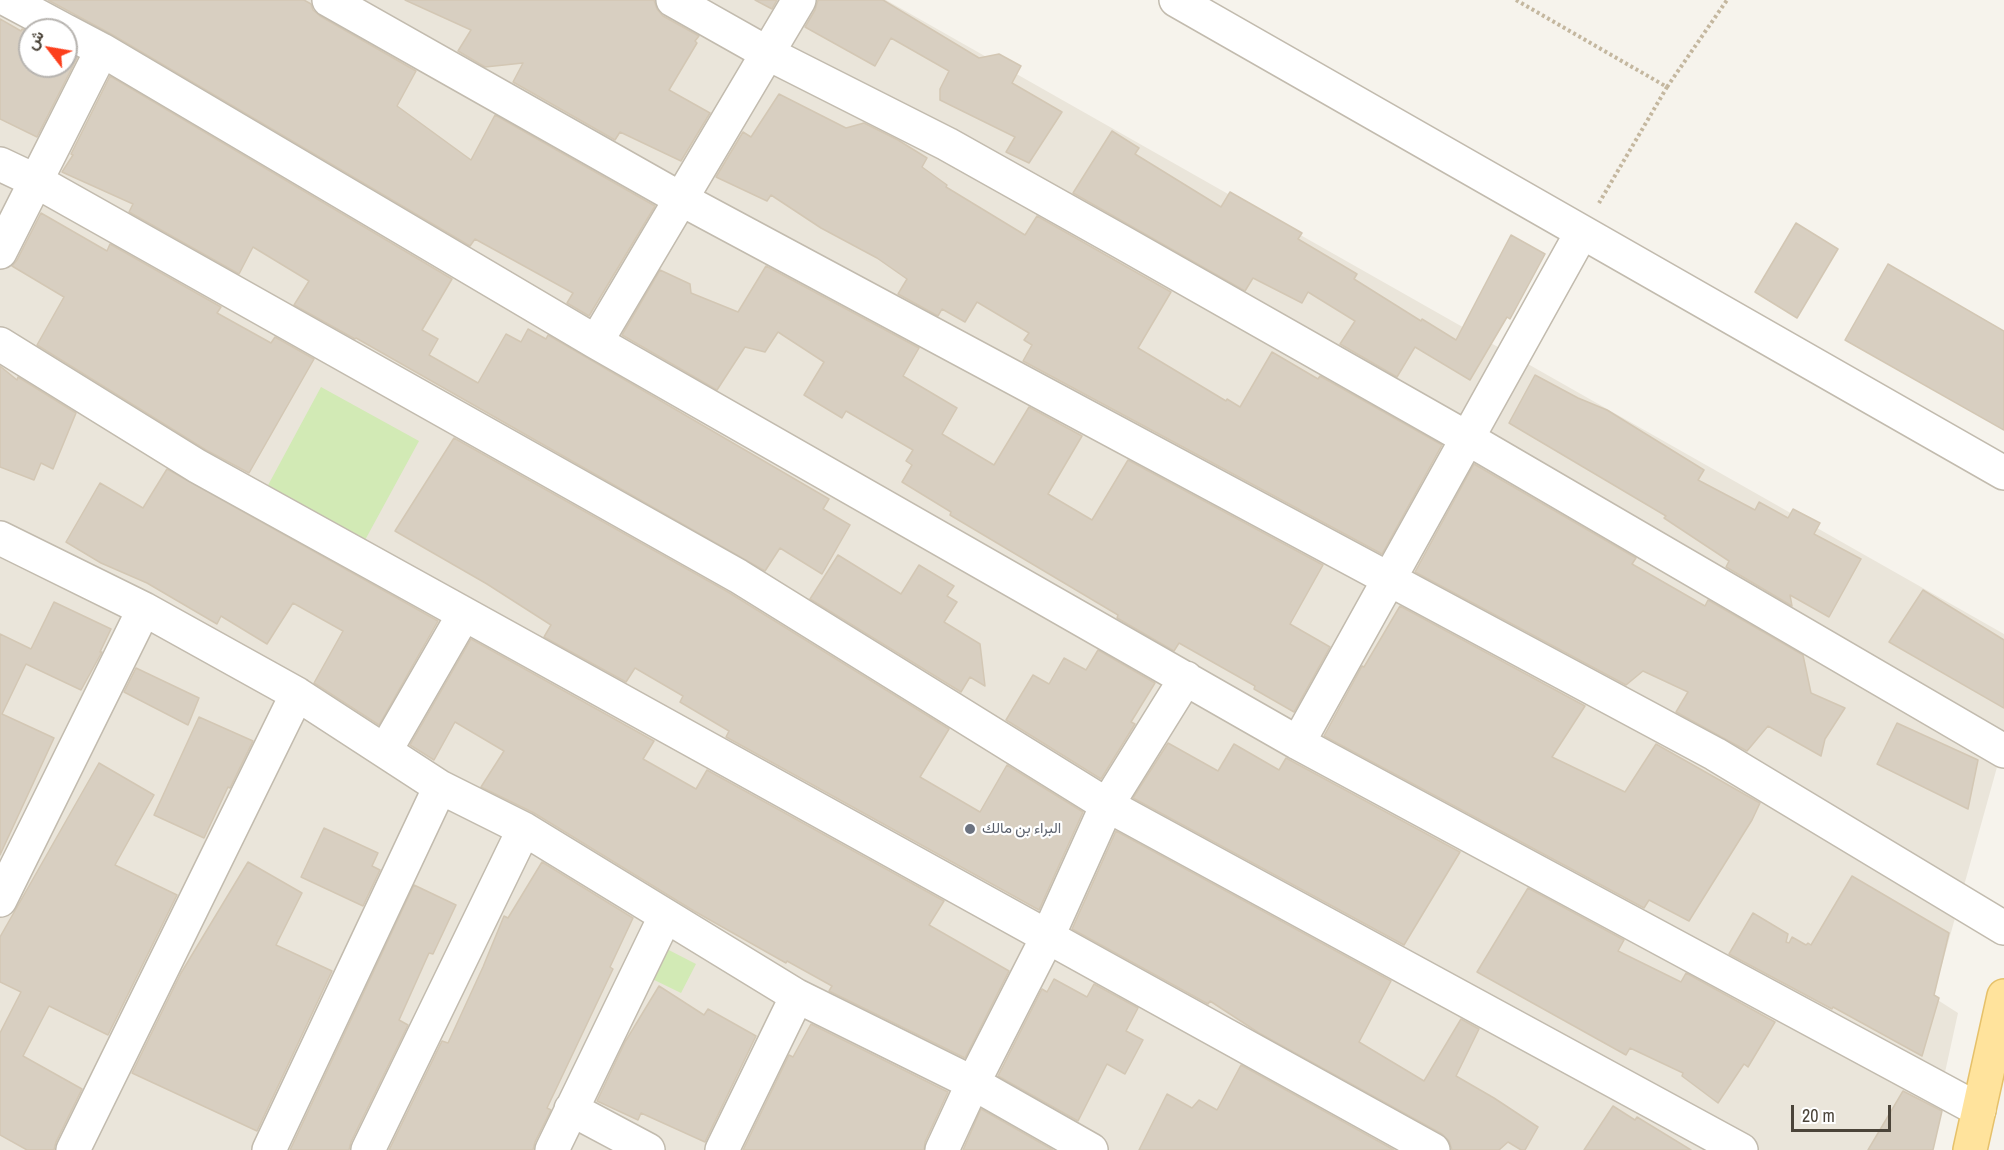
<!DOCTYPE html>
<meta charset="utf-8">
<style>
body{margin:0}
#map{position:relative;width:2004px;height:1150px;overflow:hidden;background:#f6f3ec;font-family:"Archivo Narrow",Vazirmatn,sans-serif}
canvas{display:block}
.north{position:absolute;left:18px;top:18px;width:60px;height:60px;box-sizing:border-box;background:#fff;border:2px solid #b7b4b0;border-radius:50%;rotate:301deg;font-size:16px;font-weight:700;line-height:24px;text-align:center;color:#4b4439}
.north::after{content:'';display:block;margin:auto;width:21px;height:27px;background:#fc3f1d;clip-path:polygon(50% 0,100% 100%,50% 72%,0 100%)}
.scale{position:absolute;left:1791px;top:1105px;width:100px;height:27px;box-sizing:border-box;border:3px solid #4b4439;border-top:0;padding-left:8px;font-size:18px;line-height:21px;white-space:nowrap;color:#4b4439;-webkit-text-stroke:4px #fff;paint-order:stroke}
</style>
<div id="map">
<canvas width="2004" height="1150"></canvas>
<div class="north">ش</div>
<div class="scale">20 m</div>
</div>
<script>
const context = document.querySelector('canvas').getContext('2d');
context.lineJoin = 'round';
function fill(path, color) {
  context.fillStyle = color;
  context.fill(path, 'evenodd');
}
function shape(rows) {
  const path = new Path2D();
  for (const r of rows) {
    path.moveTo(r[0], r[1]);
    for (let i = 2; i < r.length; i += 2) path.lineTo(r[i], r[i + 1]);
  }
  return path;
}
function trace(path, color, width, dash) {
  context.strokeStyle = color;
  context.lineWidth = width;
  context.lineCap = dash ? 'butt' : 'round';
  context.setLineDash(dash || []);
  context.stroke(path);
}
function write(font, color, halo, rows, align = 'center') {
  context.font = font + ' "Archivo Narrow",Vazirmatn,sans-serif';
  context.lineWidth = 4.5;
  context.setLineDash([]);
  context.textBaseline = 'middle';
  context.strokeStyle = halo;
  context.fillStyle = color;
  for (const [text, x, y, turn = 0] of rows) {
    context.save();
    context.translate(x, y);
    context.rotate((+turn || 0) * Math.PI / 180);
    context.textAlign = isNaN(turn) ? turn : align;
    if (halo) context.strokeText(text, 0, 0);
    context.fillText(text, 0, 0);
    context.restore();
  }
}
const residential = shape([
 [0,0,886,0,2004,634,2004,742,1933,997,1958,1013,1928,1150,0,1150],
 [30,30,66,30,66,66,30,66]
]);
const green = shape([
 [321,387,419,441,364,542,266,489],
 [661,946,696,964,681,993,646,976]
]);
const building = shape([
 [48,0,304,0,311,4,313,10,320,16,416,71,397,106,471,160,495,115,655,206,589,316,567,303,573,293,475,239,470,246,111,34,48,0],
 [405,0,654,0,657,9,663,16,699,36,695,41,697,43,669,90,710,113,681,161,620,132,615,140,513,82,523,63,485,67,458,51,471,30,405,0],
 [755,0,777,0,772,9,755,0],
 [818,0,883,0,979,58,999,54,1021,66,1012,83,1062,112,1029,163,1006,152,1015,137,940,100,940,89,949,71,891,38,875,66,805,27,815,10,818,0],
 [0,19,21,31,22,29,30,33,30,66,66,66,66,52,77,58,37,137,0,119,0,19],
 [110,76,452,279,422,330,438,339,429,355,478,383,506,334,521,342,528,329,546,339,548,335,829,499,823,509,850,525,822,574,780,548,765,571,356,338,355,339,294,305,309,281,253,247,239,274,129,212,133,204,62,172,73,155,71,154,110,76],
 [779,94,846,128,864,123,898,140,927,158,922,167,947,185,946,187,1025,235,1037,216,1171,292,1138,348,1226,401,1227,399,1240,407,1272,352,1318,379,1320,376,1442,445,1382,554,1023,361,1032,345,1024,340,1029,333,977,302,965,322,942,309,938,316,898,294,907,279,877,258,821,228,771,195,767,201,716,177,743,132,751,137,779,94],
 [1112,131,1139,148,1135,154,1221,207,1230,192,1302,233,1298,239,1357,274,1354,279,1421,321,1422,319,1456,340,1511,235,1545,254,1510,319,1507,317,1470,380,1415,347,1397,377,1340,344,1355,321,1308,292,1302,303,1253,278,1245,291,1073,193,1112,131],
 [41,213,107,251,110,244,221,307,217,313,271,343,275,337,314,359,249,473,206,450,37,345,64,297,12,266,17,260,41,213],
 [1796,223,1838,249,1797,318,1755,292,1796,223],
 [1888,264,2004,331,2004,430,1845,340,1888,264],
 [766,266,919,348,903,376,957,408,942,434,994,465,1029,407,1082,436,1048,494,1092,520,1128,460,1323,565,1290,624,1330,647,1294,712,1254,689,1255,686,1179,643,1174,651,1117,618,1118,615,950,515,951,512,902,482,912,465,906,461,913,450,846,411,842,418,804,395,824,362,778,332,765,352,745,347,717,390,622,335,660,270,690,284,691,293,738,312,766,266],
 [0,366,17,380,18,377,76,413,53,469,41,463,34,480,0,467,0,366],
 [1535,375,1578,398,1607,410,1704,470,1698,480,1755,510,1759,502,1788,518,1793,509,1820,523,1814,534,1861,559,1829,617,1790,595,1792,606,1726,567,1729,561,1664,518,1666,516,1509,423,1535,375],
 [454,438,728,592,949,729,920,777,980,812,1007,765,1083,812,1039,910,726,737,729,731,680,702,683,696,635,668,626,682,544,637,551,625,487,584,395,531,454,438],
 [1474,464,1636,558,1632,564,1705,606,1708,600,1803,655,1811,693,1845,708,1825,739,1821,756,1768,726,1747,751,1676,712,1688,692,1643,671,1626,685,1415,572,1474,464],
 [167,469,438,621,379,725,314,683,343,631,293,603,267,644,221,616,217,624,147,583,101,563,66,542,100,483,143,508,167,469],
 [838,555,901,594,919,565,954,586,947,596,957,602,944,622,980,644,985,686,970,677,961,692,810,599,838,555],
 [1923,590,2004,640,2004,708,1889,642,1923,590],
 [54,602,111,629,100,652,102,652,81,690,26,664,2,714,54,738,0,855,0,634,31,649,54,602],
 [1400,606,1585,706,1552,757,1625,792,1656,744,1760,803,1752,820,1689,921,1649,900,1644,908,1324,736,1362,666,1364,667,1400,606],
 [471,639,654,741,643,759,696,789,707,770,944,901,929,925,1009,971,965,1058,829,991,832,986,787,961,786,963,694,911,534,813,481,787,504,751,455,722,434,760,410,745,471,639],
 [1098,650,1155,683,1131,722,1135,724,1101,779,1006,720,1033,675,1049,684,1064,658,1086,670,1098,650],
 [136,668,199,698,188,725,124,692,136,668],
 [199,717,253,741,230,788,228,787,204,838,154,815,199,717],
 [1897,723,1978,760,1968,809,1877,764,1897,723],
 [1168,743,1218,771,1234,744,1279,770,1286,758,1460,852,1404,945,1133,798,1168,743],
 [99,763,154,795,115,865,177,895,108,1035,49,1006,23,1056,82,1089,56,1142,54,1150,27,1150,0,1135,0,1033,21,992,0,982,0,937,99,763],
 [324,828,378,853,372,866,380,870,363,906,301,877,324,828],
 [1116,831,1391,981,1359,1042,1424,1081,1461,1019,1479,1029,1456,1076,1494,1098,1538,1127,1525,1150,1521,1150,1508,1142,1499,1150,1452,1150,1449,1141,1442,1134,1259,1033,1210,1001,1208,1004,1072,929,1116,831],
 [248,862,302,893,276,945,332,971,257,1131,132,1073,181,973,248,862],
 [542,862,633,918,610,967,613,969,547,1108,551,1110,535,1142,533,1150,389,1150,442,1041,448,1043,483,967,504,916,508,918,542,862],
 [1852,876,1949,933,1934,995,1939,998,1922,1056,1833,1007,1832,1009,1729,954,1753,913,1788,934,1786,942,1789,943,1792,937,1806,945,1808,943,1811,945,1852,876],
 [414,885,456,905,433,954,429,953,399,1020,408,1025,351,1142,349,1150,290,1150,414,885],
 [1528,888,1624,940,1618,951,1681,982,1686,973,1775,1022,1748,1067,1744,1064,1718,1103,1682,1076,1683,1073,1630,1048,1626,1055,1477,972,1528,888],
 [1054,979,1087,997,1094,984,1138,1008,1126,1031,1143,1040,1125,1074,1107,1064,1078,1121,998,1076,1042,989,1047,992,1054,979],
 [659,986,704,1015,708,1009,756,1036,705,1142,641,1113,638,1120,597,1101,625,1042,659,986],
 [811,1024,948,1092,925,1142,924,1150,743,1150,789,1055,793,1057,811,1024],
 [1241,1065,1394,1150,1139,1150,1167,1094,1192,1108,1199,1100,1217,1110,1241,1065],
 [1903,1091,1942,1111,1933,1150,1868,1150,1903,1091],
 [1613,1106,1635,1120,1637,1117,1691,1150,1584,1150,1613,1106],
 [981,1109,1053,1150,963,1150,981,1109]
]);
const path = shape([
 [1516,0,1667,87,1599,203],
 [1667,87,1727,0]
]);
const minor = shape([
 [8,0,64,30],
 [329,0,681,199,1715,754,2004,928],
 [673,0,767,53,947,144,1120,241,1467,438,2004,751],
 [1176,0,2004,473],
 [66,31,102,50,596,342,1298,743,1979,1110],
 [0,164,36,181,738,576,1107,805,1741,1150],
 [0,252,102,50],
 [596,342,799,0],
 [0,344,197,466,1433,1150],
 [0,538,144,609,297,694,440,787,524,829,797,996,973,1083,1091,1150],
 [1298,743,1582,232],
 [385,751,464,614],
 [0,900,144,609],
 [571,1109,648,1150],
 [73,1150,297,694],
 [269,1150,440,787],
 [368,1150,524,829],
 [552,1150,665,917],
 [722,1150,797,996],
 [942,1150,973,1083,1047,938,1107,805,1186,678]
]);
const primary = shape([
 [1970,1150,2004,996]
]);
const markers = [
 [970,829,6,"#6b7280"]
];
const worshipNames = [
 ["البراء بن مالك",982,829]
];
fill(residential, '#eae5da');
fill(green, '#d2eab5');
fill(building, '#d8cfc1');
trace(building, '#d3c7b4', 1.5);
trace(minor, '#c2bbae', 36);
trace(primary, '#e6c16a', 36);
trace(path, '#c4b79f', 4, [3, 3]);
trace(minor, '#fff', 33);
trace(primary, '#ffe39c', 33);
for (const [x, y, r, color] of markers) {
  const dot = new Path2D();
  dot.arc(x, y, r, 0, 2 * Math.PI);
  context.fillStyle = color;
  context.fill(dot);
  trace(dot, '#fff', 2);
}
write('15px', '#5b616d', '#fff', worshipNames, 'left');
</script>
